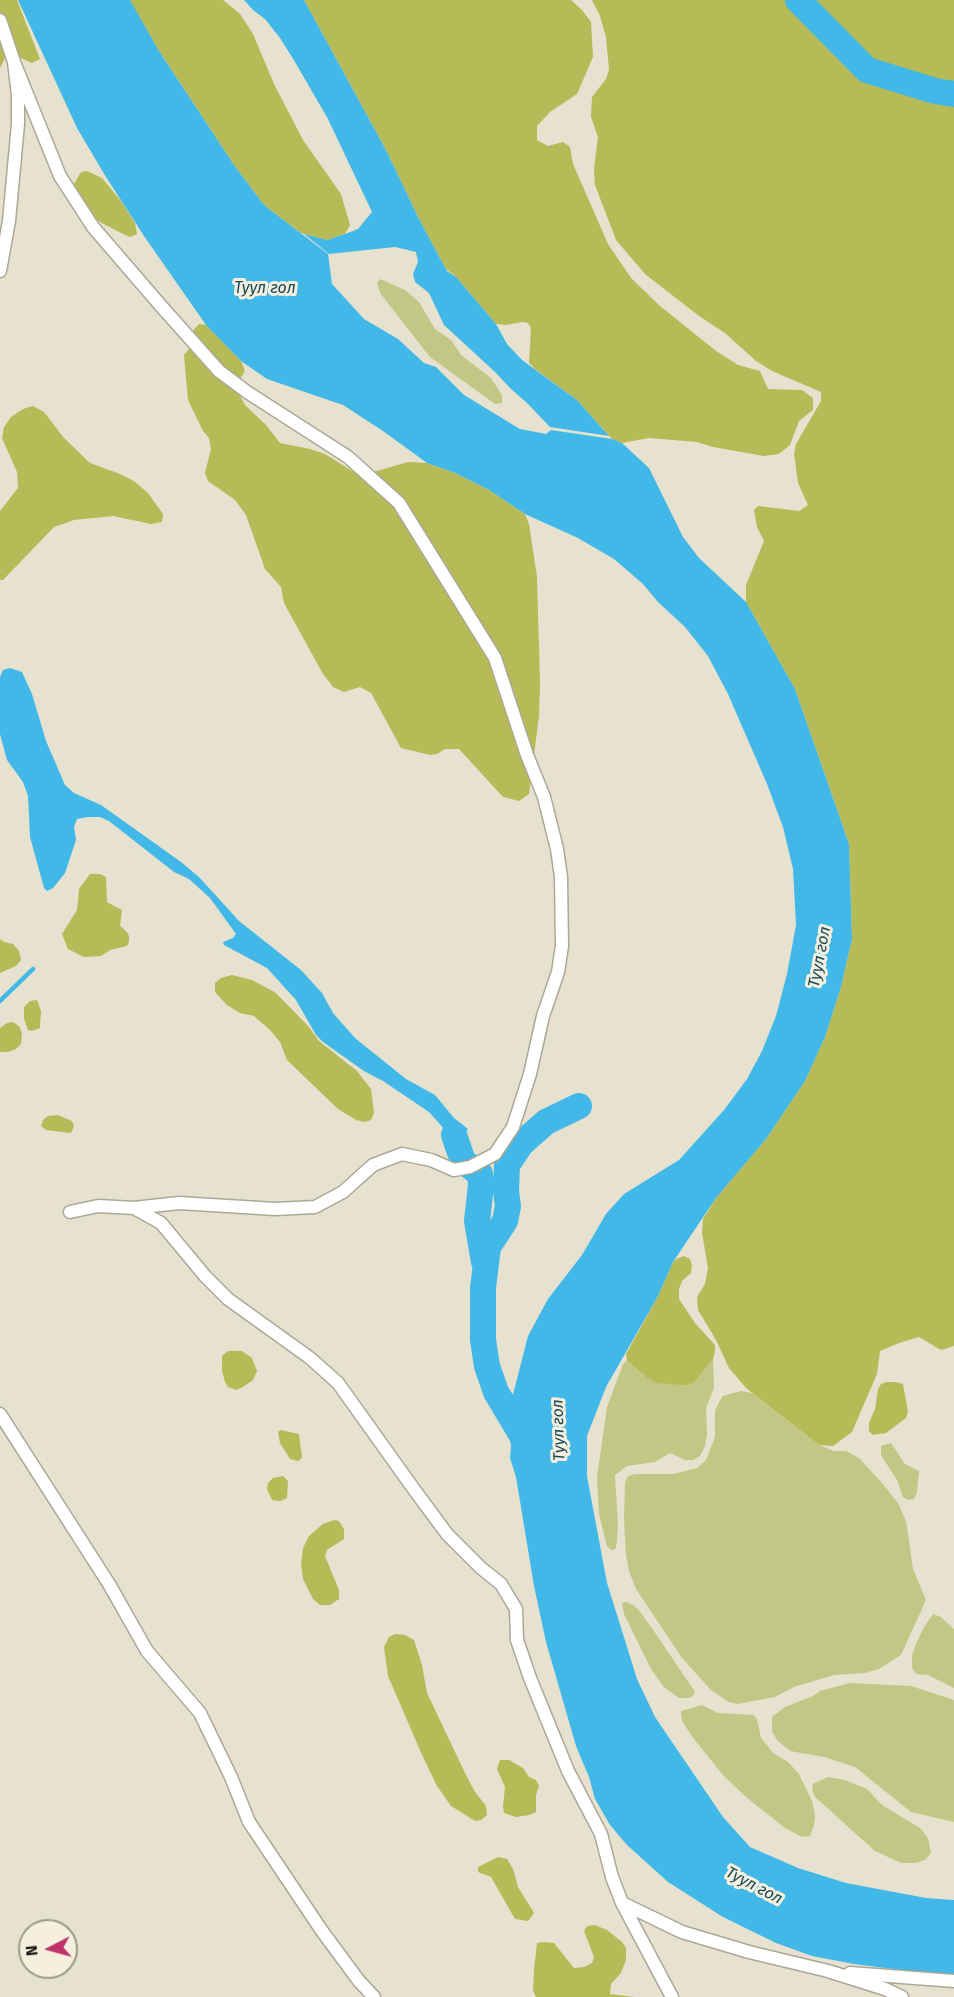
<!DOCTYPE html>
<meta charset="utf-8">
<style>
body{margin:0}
#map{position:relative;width:954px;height:1997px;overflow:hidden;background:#e6e2cf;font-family:"Fira Sans",sans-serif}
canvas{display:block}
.north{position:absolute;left:18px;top:1919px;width:60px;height:60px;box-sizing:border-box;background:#f4f0dd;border:2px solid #9d9a8c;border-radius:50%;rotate:264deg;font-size:16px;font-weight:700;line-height:24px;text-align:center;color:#1b1a13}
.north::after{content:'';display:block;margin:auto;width:21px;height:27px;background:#bd326b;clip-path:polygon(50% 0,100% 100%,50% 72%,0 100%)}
</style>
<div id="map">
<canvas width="954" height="1997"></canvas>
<div class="north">N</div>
</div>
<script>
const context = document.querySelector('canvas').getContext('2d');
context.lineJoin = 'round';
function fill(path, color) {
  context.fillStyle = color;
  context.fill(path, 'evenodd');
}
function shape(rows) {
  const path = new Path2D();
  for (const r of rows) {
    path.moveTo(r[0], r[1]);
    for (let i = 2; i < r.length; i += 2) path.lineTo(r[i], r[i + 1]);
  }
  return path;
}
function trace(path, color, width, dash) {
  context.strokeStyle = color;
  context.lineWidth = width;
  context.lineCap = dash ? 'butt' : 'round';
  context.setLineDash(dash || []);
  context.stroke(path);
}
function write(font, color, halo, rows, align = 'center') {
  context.font = font + ' "Fira Sans",sans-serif';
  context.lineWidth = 6;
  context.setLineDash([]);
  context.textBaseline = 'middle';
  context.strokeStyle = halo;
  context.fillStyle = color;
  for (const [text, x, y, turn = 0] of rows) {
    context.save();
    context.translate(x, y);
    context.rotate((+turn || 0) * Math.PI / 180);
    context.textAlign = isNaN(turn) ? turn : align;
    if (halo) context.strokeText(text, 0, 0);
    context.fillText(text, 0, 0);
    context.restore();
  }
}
const green = shape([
 [380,279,405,290,419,302,435,329,451,340,461,355,491,378,502,395,502,403,495,404,430,357,380,293,377,283],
 [713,1359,714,1388,706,1408,707,1434,705,1446,700,1456,693,1460,685,1460,670,1453,655,1462,627,1466,615,1475,618,1526,616,1549,611,1550,607,1546,599,1514,597,1477,607,1407,623,1364,627,1360,646,1377,705,1368],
 [741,1391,752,1393,819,1445,834,1451,846,1451,859,1458,882,1483,898,1503,906,1521,913,1569,926,1600,901,1655,879,1669,865,1673,834,1675,794,1687,775,1697,737,1704,729,1702,711,1690,682,1658,636,1589,629,1571,626,1556,624,1519,625,1482,628,1476,635,1474,673,1474,697,1468,706,1460,715,1437,715,1411,719,1402,723,1396],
 [891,1443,905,1464,919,1471,917,1492,914,1499,908,1500,903,1497,897,1480,881,1455,881,1446],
 [626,1602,633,1605,638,1609,656,1634,695,1692,693,1696,689,1698,679,1698,664,1687,651,1669,624,1614,622,1603],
 [933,1614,941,1617,954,1629,954,1688,928,1675,916,1674,912,1668,912,1656,916,1644,924,1627],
 [850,1683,911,1686,954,1700,954,1822,911,1812,855,1767,824,1757,790,1751,778,1741,772,1732,772,1717,785,1707,813,1696,820,1691],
 [702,1705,718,1713,753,1715,757,1719,761,1738,773,1753,788,1762,799,1774,812,1801,815,1815,814,1825,810,1836,802,1837,785,1828,746,1797,722,1774,691,1735,682,1721,681,1711],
 [828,1777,845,1780,867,1789,882,1805,920,1828,928,1838,931,1853,925,1860,915,1863,901,1863,875,1851,815,1797,812,1790,813,1784]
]);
const forest = shape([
 [0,0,17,0,40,59,32,63,16,56,5,58,0,68],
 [129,0,223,0,240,14,253,34,274,84,303,140,341,194,350,225,345,234,327,240,301,233,264,205,234,165,159,51],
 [304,0,571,0,582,10,591,22,593,57,577,94,550,112,537,126,537,140,548,146,563,142,570,147,573,164,608,244,631,278,660,306,716,351,738,365,760,371,768,389,802,390,813,398,813,410,799,421,790,445,779,454,764,456,713,447,697,442,649,438,622,443,612,439,577,400,535,369,529,363,531,328,528,323,523,322,506,325,496,324,456,277,446,269,419,219,386,150],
 [592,0,954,0,954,1346,941,1350,919,1337,899,1343,880,1351,877,1374,852,1432,833,1446,819,1445,746,1388,729,1368,716,1340,698,1310,697,1297,705,1284,708,1268,702,1233,703,1219,716,1198,766,1139,805,1081,825,1037,841,987,852,939,849,844,795,689,746,602,746,585,764,541,757,527,754,510,758,506,799,511,808,505,798,483,794,454,796,444,821,401,821,392,772,371,756,361,725,333,699,316,645,274,616,240,595,185,594,168,598,137,591,117,592,97,606,79,609,70,606,37,600,16],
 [87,171,102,178,121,201,135,223,137,234,130,237,119,232,100,222,85,209,74,192,74,184,81,172],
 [199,324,206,325,241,361,245,371,240,379,239,394,245,405,266,425,280,443,310,449,325,454,360,476,408,462,427,463,455,473,489,490,525,514,529,524,537,577,540,683,539,716,529,794,519,801,503,797,459,749,445,749,437,754,430,755,401,748,371,693,360,687,344,692,333,687,323,674,284,603,281,587,265,569,246,515,235,500,208,481,205,473,211,449,209,438,203,431,188,400,184,355,193,344,194,329],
 [33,406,44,412,64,438,90,463,120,474,134,481,148,493,163,514,162,522,151,524,113,516,74,520,54,527,3,580,0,580,0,511,18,488,17,472,2,438,4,427,11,417,23,409],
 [90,874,100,874,106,877,107,902,122,910,120,926,127,932,129,936,129,942,127,946,110,950,101,956,84,957,68,949,62,934,77,910,79,889],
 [0,939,4,942,13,944,19,951,21,960,16,966,0,973],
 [232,975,252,980,276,993,309,1027,319,1041,357,1071,371,1089,374,1113,371,1120,365,1122,356,1120,338,1109,287,1060,280,1042,270,1030,254,1016,240,1013,227,1005,215,992,215,983,221,978],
 [37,1000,41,1011,40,1028,32,1031,28,1030,24,1019,24,1007,30,1001],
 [13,1022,19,1026,22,1033,21,1044,16,1049,8,1052,0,1052,0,1028,7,1023],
 [58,1115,72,1121,74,1126,71,1133,46,1130,41,1126,43,1120,48,1116],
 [684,1256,690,1259,692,1265,691,1273,682,1281,679,1289,679,1299,695,1323,715,1345,715,1352,713,1359,693,1383,684,1385,656,1383,646,1377,627,1360,626,1354,658,1296,673,1262,676,1259],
 [228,1351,242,1351,252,1358,257,1371,253,1380,243,1387,236,1390,228,1387,225,1382,222,1371,222,1356],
 [887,1382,895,1382,903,1384,908,1412,906,1418,886,1433,873,1435,869,1431,869,1423,875,1409,878,1389,881,1384],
 [281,1430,299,1434,302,1458,298,1461,290,1459,280,1443,278,1432],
 [283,1476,288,1481,287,1498,280,1501,272,1500,267,1489,268,1483,273,1478],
 [334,1520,339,1521,344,1529,344,1539,327,1550,325,1556,339,1590,339,1599,330,1605,320,1605,313,1599,303,1579,301,1564,303,1548,309,1536,323,1524],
 [395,1634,405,1635,414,1640,422,1665,427,1693,466,1775,475,1792,486,1806,487,1815,481,1820,475,1821,451,1806,437,1786,423,1757,388,1676,384,1647,389,1637],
 [500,1760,509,1760,523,1768,529,1777,536,1780,539,1786,536,1795,536,1812,529,1815,516,1817,504,1813,503,1806,505,1787,497,1769],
 [498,1857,507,1859,513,1869,518,1887,534,1913,528,1921,515,1919,491,1877,478,1872,478,1867],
 [595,1925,607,1930,622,1942,626,1948,626,1960,621,1973,611,1984,610,1994,634,1997,536,1997,533,1991,534,1970,537,1943,545,1942,554,1943,574,1968,584,1967,592,1963,594,1957,584,1931,587,1926]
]);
const water = shape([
 [18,0,130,0,159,51,234,165,264,205,328,254,332,284,364,319,398,339,424,363,436,367,464,395,520,429,546,434,551,430,612,439,622,443,649,468,683,537,699,558,746,602,795,689,849,844,852,939,841,987,825,1037,805,1081,766,1139,716,1198,685,1244,673,1262,658,1296,606,1387,587,1436,587,1476,607,1583,637,1679,655,1717,723,1817,750,1847,798,1868,846,1883,926,1898,954,1900,954,1977,854,1964,812,1956,776,1943,723,1917,668,1882,627,1845,610,1825,595,1799,589,1777,576,1746,546,1642,534,1586,516,1477,510,1458,511,1447,508,1414,528,1336,548,1299,582,1255,606,1214,624,1194,679,1160,724,1110,747,1079,762,1051,776,1016,787,974,796,925,793,869,783,827,767,784,728,694,708,656,685,627,658,602,643,584,614,559,578,538,525,514,489,490,455,473,427,463,383,431,343,405,267,379,241,361,206,325,144,236,106,177,77,128],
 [244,0,304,0,386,150,419,219,447,271,456,277,496,324,507,344,522,360,577,400,609,436,550,427,527,403,510,388,495,372,444,325,429,293,415,282,413,274,418,262,416,252,395,247,329,254,304,234,327,240,345,234,358,229,372,212,328,119,295,62,280,38,265,19,253,10],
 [10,668,22,672,32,694,46,741,65,785,74,793,101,805,181,862,199,877,239,921,301,970,322,993,333,1013,355,1038,406,1079,435,1095,454,1118,468,1129,466,1132,454,1135,446,1131,429,1112,383,1081,364,1071,323,1042,316,1035,296,1000,267,968,224,945,223,942,233,938,236,934,210,898,189,879,174,872,109,821,100,817,88,817,77,819,74,827,76,840,65,873,53,888,47,891,44,888,30,837,28,796,23,782,7,760,0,734,0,677,3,670]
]);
const stream = shape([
 [0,1001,33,969]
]);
const river = shape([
 [798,0,867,70,935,91,954,94],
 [454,1135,463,1161,480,1174,481,1185,477,1221,484,1262],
 [527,1444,496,1392,487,1366,483,1340,483,1288,488,1247,505,1221,508,1206,506,1192,507,1165,521,1144,546,1122,579,1106]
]);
const minor = shape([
 [0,20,14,62,18,95,18,124,9,221,0,271],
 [14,62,60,176,93,227,161,306,219,371,247,392,348,457,399,503,495,658,527,755,544,797,557,849,561,877,562,946,558,972,543,1016,530,1074,513,1127,495,1154,470,1167,454,1170,431,1160,402,1154,373,1165,343,1192,315,1207,275,1209,179,1203,134,1208],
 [70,1212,98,1206,134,1208,161,1223,205,1276,228,1299,310,1358,338,1383,413,1488,447,1534,481,1568,501,1584,516,1609,517,1640,530,1678,568,1771,601,1834,612,1877,622,1903,682,1932,749,1952,828,1971,885,1989,902,1997],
 [0,1414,109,1584,147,1651,200,1713,231,1777,249,1822,322,1931,359,1981,374,1997],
 [622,1903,672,1997],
 [850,1973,954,1981]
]);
const waterNames = [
 ["Туул гол",265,289],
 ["Туул гол",820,957,-79],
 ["Туул гол",559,1430,-92],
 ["Туул гол",754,1886,28]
];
fill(green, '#c3c785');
fill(forest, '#b6ba57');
fill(water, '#41b8e7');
trace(stream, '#41b8e7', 4.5);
trace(river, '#41b8e7', 26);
trace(minor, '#aba896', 15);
trace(minor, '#fff', 12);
write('italic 16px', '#16475b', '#f4f0dd', waterNames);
</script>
